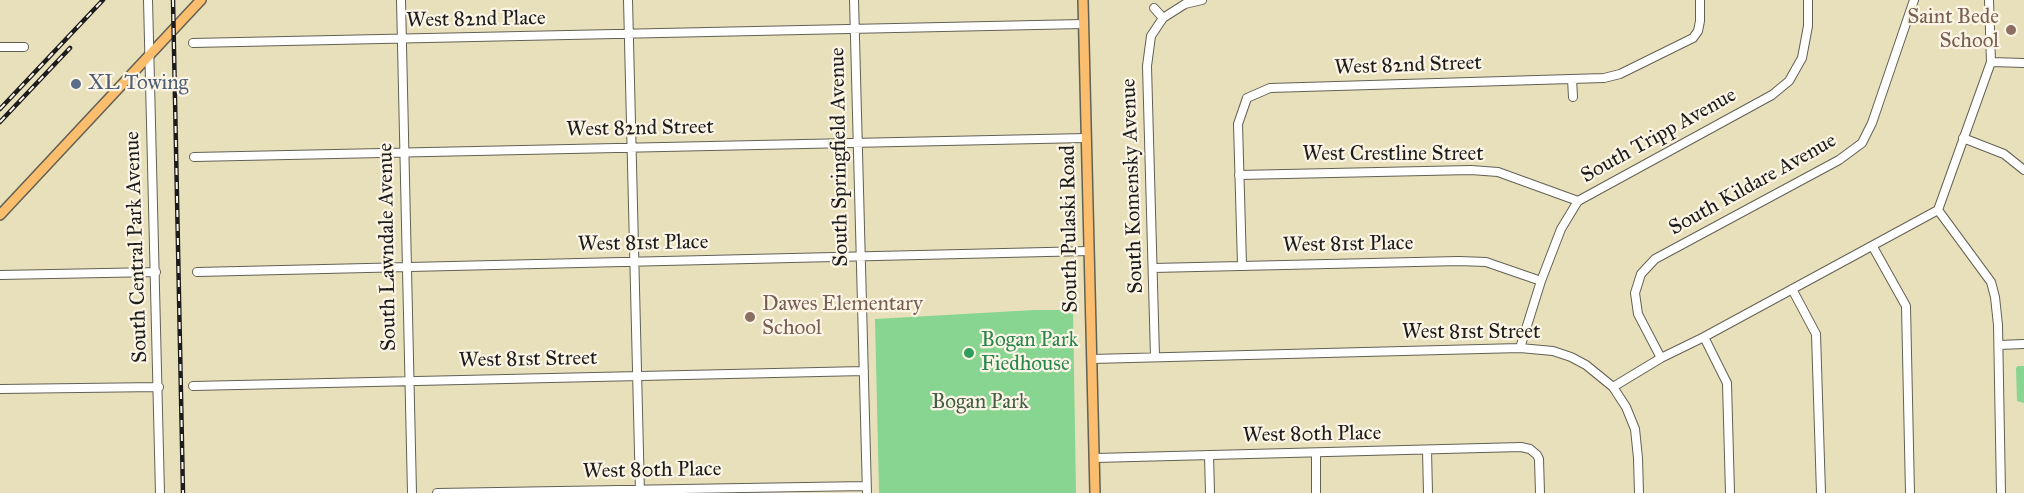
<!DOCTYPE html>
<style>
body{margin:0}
canvas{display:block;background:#e8e0bb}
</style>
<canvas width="2024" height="493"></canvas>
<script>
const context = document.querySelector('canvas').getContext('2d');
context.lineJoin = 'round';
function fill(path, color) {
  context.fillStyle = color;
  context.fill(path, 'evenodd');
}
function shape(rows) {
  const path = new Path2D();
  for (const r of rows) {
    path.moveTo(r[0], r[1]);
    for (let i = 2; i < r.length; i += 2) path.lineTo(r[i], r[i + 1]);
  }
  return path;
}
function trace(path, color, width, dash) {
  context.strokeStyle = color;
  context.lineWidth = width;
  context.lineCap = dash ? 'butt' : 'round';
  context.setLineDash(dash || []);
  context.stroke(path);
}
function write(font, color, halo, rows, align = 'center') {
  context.font = font + ' "IM FELL Great Primer",serif';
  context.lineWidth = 4.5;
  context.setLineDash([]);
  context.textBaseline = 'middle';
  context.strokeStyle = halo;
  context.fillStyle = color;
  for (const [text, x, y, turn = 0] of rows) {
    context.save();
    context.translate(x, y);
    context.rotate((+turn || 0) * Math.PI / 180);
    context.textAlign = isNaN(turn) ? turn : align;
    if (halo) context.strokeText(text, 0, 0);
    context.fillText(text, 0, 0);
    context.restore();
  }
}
const green = shape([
 [1034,310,1073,310,1076,493,879,493,875,319],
 [2018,366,2024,366,2024,403,2017,401,2016,368]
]);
const minor = shape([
 [148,0,160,493],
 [401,0,412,493],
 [628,0,640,493],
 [854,0,867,493],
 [1154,8,1163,18],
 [193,43,1083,24],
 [0,47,24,47],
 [1991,62,2024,63],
 [1572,79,1573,97],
 [1247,98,1270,88,1604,78,1620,74,1693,38,1698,31,1700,21,1700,0],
 [1963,138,2004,154,2024,170],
 [194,157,1086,138],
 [1239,175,1471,170,1498,172,1578,201],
 [1938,210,1991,282,1995,297,1998,325,2001,493],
 [1938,210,1991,62,1989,0],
 [1873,247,1906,306,1910,493],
 [1242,265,1238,124,1247,98],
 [1153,268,1459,261,1486,262,1541,281],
 [197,272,1089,251],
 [0,275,156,272],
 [1792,289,1816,334,1821,493],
 [1704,337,1727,383,1730,493],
 [1999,345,2024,344],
 [1520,348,1541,281,1561,229,1578,201,1772,95,1789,81,1802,58,1808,26,1808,0],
 [1155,357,1147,66,1151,36,1163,18,1185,4,1202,0],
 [1661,358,1638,314,1635,293,1641,274,1655,259,1839,160,1862,143,1872,123,1914,0],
 [1092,359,1520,348,1553,351,1571,357,1586,365,1613,387,1626,407,1635,429,1638,458,1639,493],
 [193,386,864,371],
 [1613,387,1661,358,1704,337,1938,210],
 [0,389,159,387],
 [1427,450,1428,493],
 [1316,453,1316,493],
 [1209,455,1210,493],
 [1095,458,1521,447,1530,449,1537,455,1539,459,1540,493],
 [437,493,866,486]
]);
const major = shape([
 [1083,0,1095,493],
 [0,215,201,0]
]);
const rail = shape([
 [173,0,183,493],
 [0,109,103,0],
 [0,122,70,48]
]);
const markers = [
 [2011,30,6,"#8d6e63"],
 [76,84,6,"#5c6f8a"],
 [750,317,6,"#8d6e63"],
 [969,353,6,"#2e9e5b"]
];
const educationNames = [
 ["Saint Bede",1999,18],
 ["School",1999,42],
 ["Dawes Elementary",762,305,"left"],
 ["School",762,329,"left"]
];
const streetNames = [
 ["West 82nd Place",476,20,-1],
 ["West 82nd Street",1408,66,-2],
 ["West 82nd Street",640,129,-1],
 ["South Tripp Avenue",1659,136,-29],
 ["West Crestline Street",1393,155],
 ["South Springfield Avenue",840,157,-91],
 ["South Kildare Avenue",1753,185,-29],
 ["South Komensky Avenue",1133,186,-92],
 ["South Pulaski Road",1070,229,-91],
 ["West 81st Place",643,244,-1],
 ["West 81st Place",1348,245,-1],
 ["South Central Park Avenue",137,247,-92],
 ["South Lawndale Avenue",388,247,-91],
 ["West 81st Street",1471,333],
 ["West 81st Street",528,360,-1],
 ["West 80th Place",1312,435,-1],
 ["West 80th Place",652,471,-1]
];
const serviceNames = [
 ["XL Towing",88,84]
];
const leisureNames = [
 ["Bogan Park",981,341],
 ["Fiedhouse",981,365]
];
const parkNames = [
 ["Bogan Park",980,403]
];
fill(green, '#88d592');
trace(minor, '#636154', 10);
trace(major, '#636154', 12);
trace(minor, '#fff', 8);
trace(major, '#fbbe6e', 9);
trace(rail, '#1c1c1c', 4.5);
trace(rail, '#fcf5e5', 2, [7]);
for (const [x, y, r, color] of markers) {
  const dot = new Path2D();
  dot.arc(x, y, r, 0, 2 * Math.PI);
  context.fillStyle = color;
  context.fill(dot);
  trace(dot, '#fcf5e5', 2);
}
write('21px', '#785e54', '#fcf5e5', educationNames, 'right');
write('21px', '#1c1c1c', '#fcf5e5', streetNames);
write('21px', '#4e5e75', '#fcf5e5', serviceNames, 'left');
write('21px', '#27864d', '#fcf5e5', leisureNames, 'left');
write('21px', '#425d45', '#fcf5e5', parkNames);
</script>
